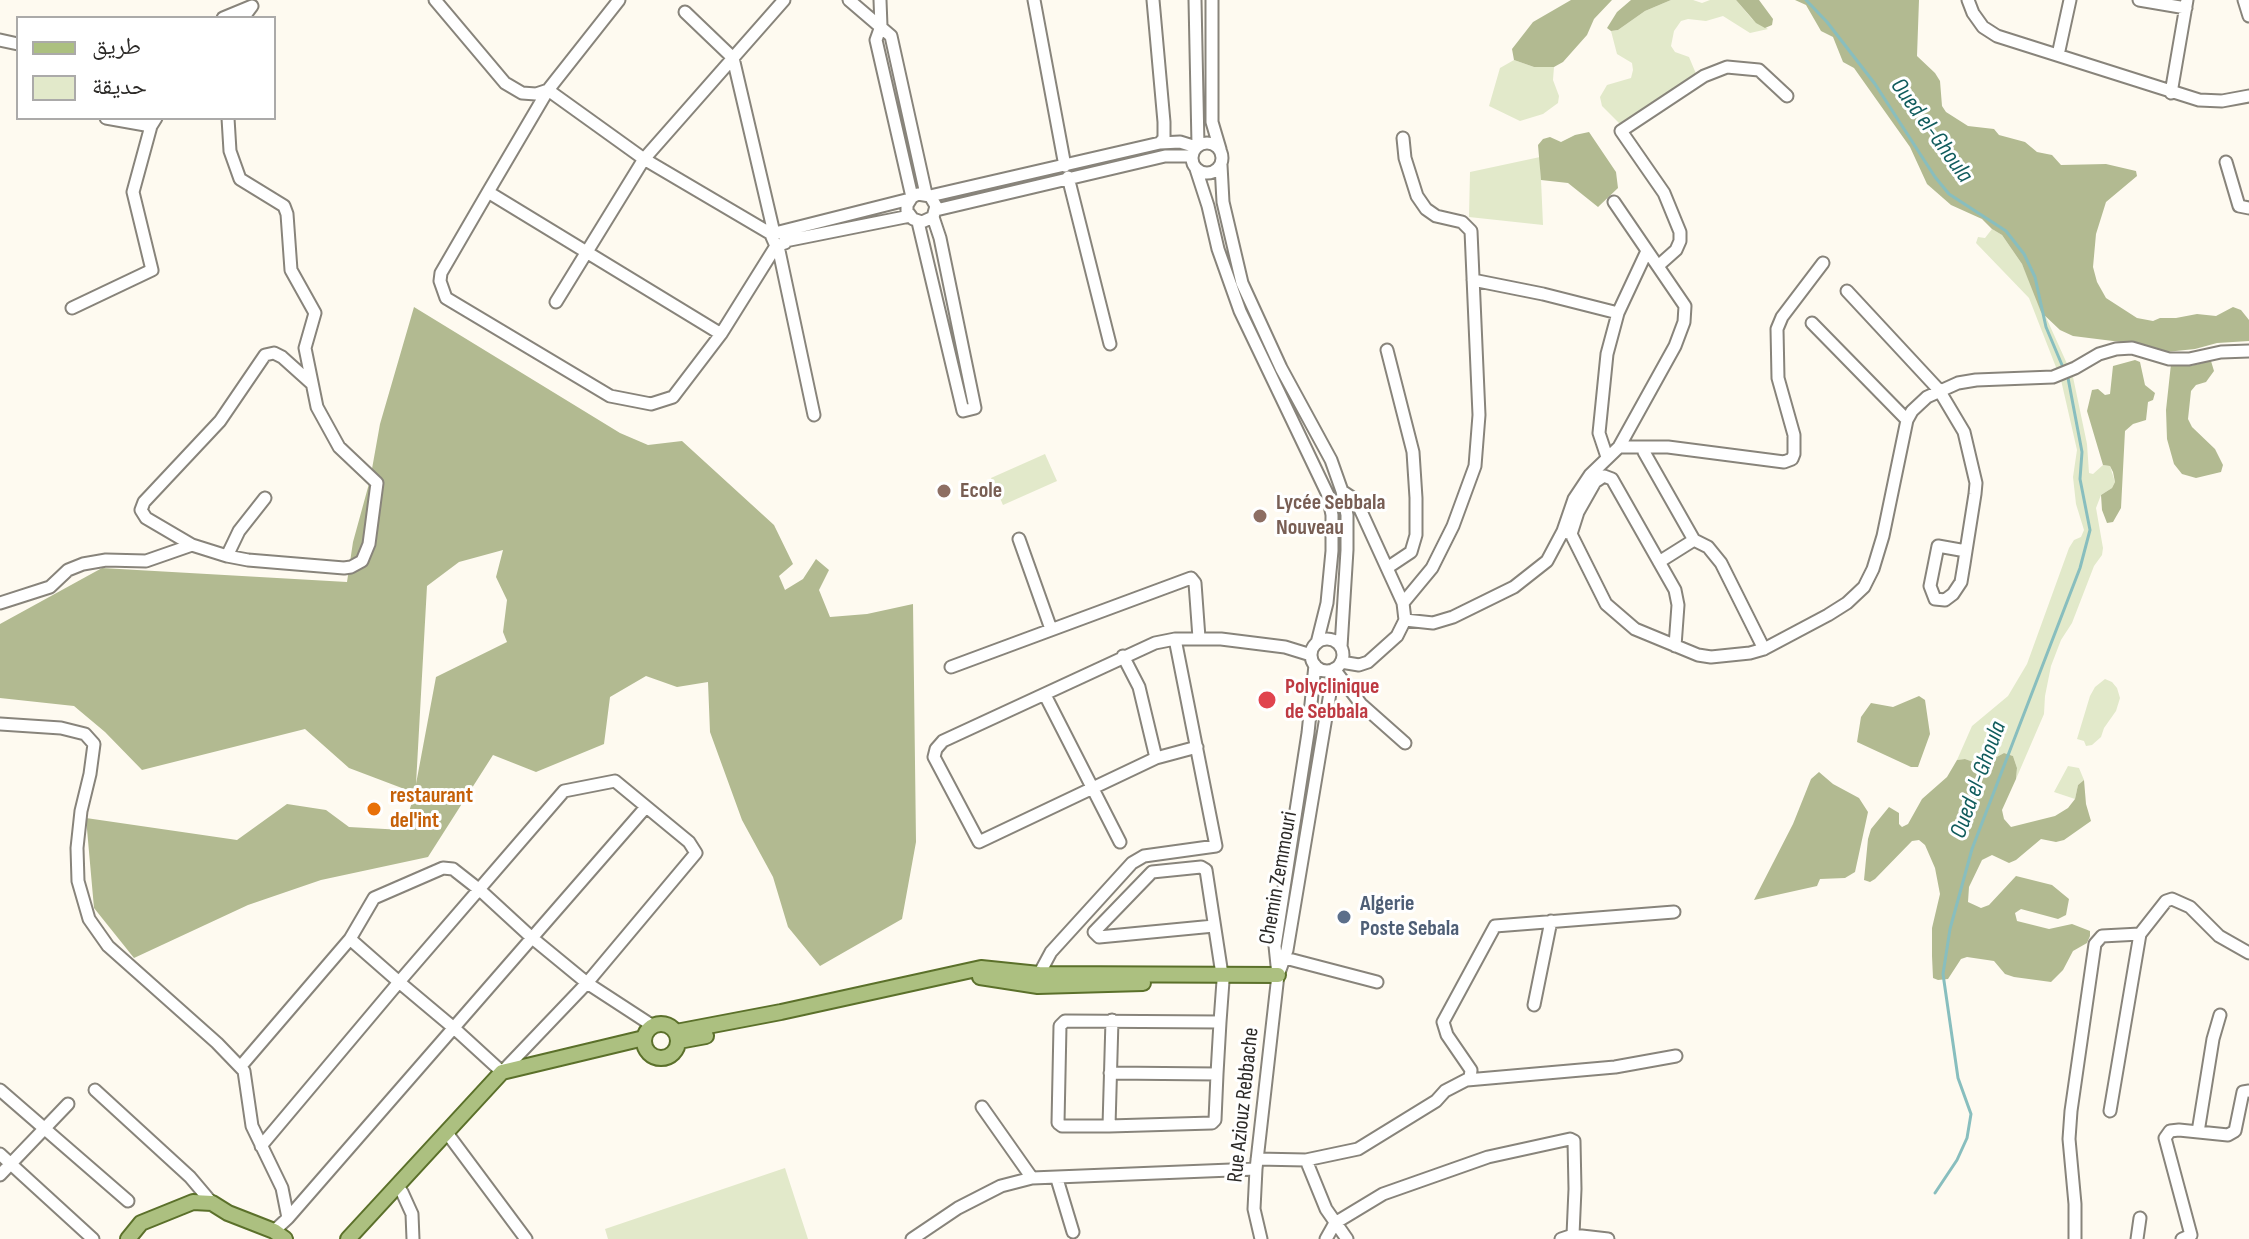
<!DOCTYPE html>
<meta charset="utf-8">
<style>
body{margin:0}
#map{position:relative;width:2249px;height:1239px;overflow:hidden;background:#fefaf0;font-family:"Sofia Sans Condensed","Noto Naskh Arabic",sans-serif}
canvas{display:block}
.legend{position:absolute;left:16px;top:16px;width:260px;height:104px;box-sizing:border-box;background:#fff;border:2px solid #abaaa9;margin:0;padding:10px 14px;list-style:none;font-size:24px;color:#2c2a27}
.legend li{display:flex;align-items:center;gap:16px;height:40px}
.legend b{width:40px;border:2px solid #abaaa9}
</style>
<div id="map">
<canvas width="2249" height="1239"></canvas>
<ul class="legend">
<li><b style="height:10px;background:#acc080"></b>طريق</li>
<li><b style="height:22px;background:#e2e9ca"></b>حديقة</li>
</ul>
</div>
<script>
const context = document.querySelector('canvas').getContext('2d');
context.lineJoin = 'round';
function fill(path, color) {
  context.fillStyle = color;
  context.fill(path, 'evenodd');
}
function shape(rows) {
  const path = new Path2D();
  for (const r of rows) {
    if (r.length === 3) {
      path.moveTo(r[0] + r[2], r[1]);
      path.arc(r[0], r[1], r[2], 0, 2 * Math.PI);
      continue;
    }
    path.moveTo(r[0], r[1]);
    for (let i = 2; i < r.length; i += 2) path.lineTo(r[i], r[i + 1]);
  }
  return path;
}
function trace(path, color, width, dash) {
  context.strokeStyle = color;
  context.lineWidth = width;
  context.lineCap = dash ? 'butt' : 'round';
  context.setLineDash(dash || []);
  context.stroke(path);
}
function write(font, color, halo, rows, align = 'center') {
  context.font = font + ' "Sofia Sans Condensed",sans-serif';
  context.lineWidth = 6;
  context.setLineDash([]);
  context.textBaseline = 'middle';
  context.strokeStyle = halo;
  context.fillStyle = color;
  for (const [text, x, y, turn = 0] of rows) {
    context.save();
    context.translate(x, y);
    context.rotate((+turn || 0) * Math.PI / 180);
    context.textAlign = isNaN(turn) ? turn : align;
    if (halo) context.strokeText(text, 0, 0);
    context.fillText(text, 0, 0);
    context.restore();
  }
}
const green = shape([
 [1671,0,1693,0,1702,3,1710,0,1736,0,1752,19,1768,29,1750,33,1723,16,1706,21,1688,19,1681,21,1674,31,1671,46,1675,52,1689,57,1697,76,1621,125,1602,106,1600,97,1607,85,1631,78,1633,70,1632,63,1617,54,1611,31,1618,30,1645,11],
 [1514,60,1534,67,1549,65,1554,67,1553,80,1559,96,1558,103,1543,114,1520,121,1489,106,1500,68],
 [1540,157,1543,225,1469,217,1470,172],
 [1992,229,2002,235,2022,264,2073,377,2087,444,2089,473,2093,474,2103,465,2110,466,2115,482,2112,488,2101,495,2096,508,2103,548,2102,555,2094,566,2072,623,2061,640,2051,666,2045,696,2044,714,2016,779,2017,768,2013,756,2004,753,1982,765,1965,759,1957,760,1972,726,2008,696,2027,664,2069,548,2074,540,2081,537,2084,530,2076,504,2073,477,2077,450,2061,380,2029,298,1976,243,1978,237,1985,238],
 [1045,454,1057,481,1003,505,991,478],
 [2105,679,2112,682,2117,688,2120,698,2116,711,2104,728,2101,737,2092,745,2086,746,2084,741,2077,739,2090,696,2095,687],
 [2068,766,2079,768,2084,780,2078,785,2075,799,2054,792],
 [785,1168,808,1239,608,1239,605,1229]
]);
const forest = shape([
 [1571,0,1612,0,1594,19,1587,35,1563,62,1554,67,1534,67,1514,60,1512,49,1533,22],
 [1631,0,1671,0,1645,11,1618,30,1611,31,1607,28,1617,12],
 [1736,0,1759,0,1773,19,1772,25,1765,28,1756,23],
 [1795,0,1919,0,1917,56,1935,73,1940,81,1942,106,1946,112,1968,126,1994,129,1999,135,2025,142,2037,152,2052,155,2061,165,2106,164,2136,171,2137,176,2106,202,2096,234,2093,267,2097,282,2106,298,2137,318,2153,321,2160,318,2176,318,2197,314,2216,316,2233,307,2241,310,2249,320,2249,341,2217,343,2195,349,2166,352,2129,343,2073,336,2060,330,2041,312,2022,264,2002,235,1992,229,1982,219,1951,205,1927,184,1910,147,1854,68,1843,62,1833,37,1821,31,1806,5],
 [1589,132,1616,172,1618,188,1598,207,1568,183,1541,180,1538,145,1543,139,1550,137,1561,142,1575,135],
 [414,307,620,433,648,445,682,441,774,525,793,564,779,576,785,590,803,579,816,559,829,570,819,590,830,617,867,614,913,604,916,842,902,919,820,966,788,927,773,877,742,820,710,732,708,682,677,687,646,676,610,697,604,744,536,772,493,755,428,857,321,880,248,905,134,958,94,908,86,818,237,840,287,804,326,810,349,827,403,830,415,793,349,768,305,729,142,770,105,732,74,706,0,698,0,624,102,568,347,582,353,542,370,480,380,424],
 [503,550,496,577,507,600,503,632,507,642,436,677,416,784,427,586,459,562],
 [2135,360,2140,362,2145,385,2155,393,2153,400,2148,402,2146,420,2133,424,2125,431,2121,508,2113,522,2107,523,2102,510,2101,495,2112,488,2115,482,2113,472,2110,466,2103,465,2087,411,2092,390,2098,389,2105,395,2110,394,2113,366],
 [2211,361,2214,371,2206,382,2196,385,2191,391,2188,419,2192,427,2215,449,2223,465,2221,472,2196,478,2182,474,2174,464,2167,439,2166,410,2171,364,2190,366],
 [1919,696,1925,700,1930,734,1918,767,1911,767,1857,742,1861,717,1871,703,1893,707],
 [2004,753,2013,756,2017,768,2016,779,2002,810,2004,819,2011,827,2055,816,2068,808,2075,799,2078,785,2084,780,2086,804,2091,821,2064,840,2056,842,2041,839,2016,860,2009,863,1992,855,1982,860,1969,887,1968,902,1981,908,1989,905,2016,876,2052,885,2069,899,2066,915,2058,919,2021,909,2015,913,2017,921,2049,929,2072,924,2090,931,2090,936,2087,943,2073,951,2063,970,2051,982,2014,977,2005,974,1994,961,1967,957,1961,959,1948,979,1938,980,1933,978,1932,956,1932,928,1940,894,1935,868,1925,845,1919,840,1912,841,1875,879,1870,882,1864,880,1868,839,1871,829,1889,807,1899,813,1899,824,1902,827,1908,824,1922,799,1947,777,1957,760,1965,759,1982,765],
 [1819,772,1833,784,1859,798,1868,812,1855,872,1845,878,1820,879,1817,886,1754,900,1793,824,1811,779]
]);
const stream = shape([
 [1806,0,1827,22,1875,84,1935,177,1949,194,2006,231,2024,254,2035,277,2046,327,2062,365],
 [1935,1193,1957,1160,1967,1138,1971,1114,1958,1078,1943,974,1950,929,1972,849,2080,568,2090,530,2080,479,2082,452,2068,378]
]);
const minor = shape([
 [435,0,505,83,522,93,536,94,548,90],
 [619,0,548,90,488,192,441,273,440,281,446,298,610,396,651,404,673,397,721,334,776,246,785,243,785,236,781,232,777,232,772,237,776,246],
 [849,0,891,36,926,194],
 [880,0,881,26,876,40,912,197],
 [1034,0,1065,166],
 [1153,0,1164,122,1164,138,1160,143],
 [1195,0,1198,145],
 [1212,0,1212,122,1220,149],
 [1968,0,1973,13,1983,27,1997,36,2199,100,2222,101,2249,96],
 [2139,0,2186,8],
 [2244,0,2249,16],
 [685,12,733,58,774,233],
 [223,18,252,6,243,18],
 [0,40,18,44],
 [2058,55,2070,0],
 [548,90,644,159,773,235],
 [2171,93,2187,0],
 [106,118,151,126],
 [228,118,230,151,240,179,284,206,287,214,291,270,315,313,305,348,317,407,339,447,377,483,369,544,362,561,351,567,344,568,248,560,227,556,239,531,265,498],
 [1207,158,15],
 [2226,162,2239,206,2249,208],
 [1221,165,1223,202,1242,283,1281,368,1331,460,1342,491,1347,515,1347,550,1341,647],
 [1196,169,1208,206,1218,249,1240,311,1328,495,1332,515,1332,551,1327,603,1317,643],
 [1068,177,1110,344],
 [488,192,721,334],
 [930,196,936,206,933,217,922,222,913,219,907,211,907,205,912,197,918,194,930,196,1160,143,1180,142,1196,147],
 [936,210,1165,156,1191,156],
 [918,222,963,411,975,408,940,238,933,217],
 [779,232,910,199],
 [785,241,910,216],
 [778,246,814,415],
 [1658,266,1676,250,1680,241,1680,232,1664,193,1621,131,1704,76,1727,67,1759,70,1787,96],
 [1473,280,1543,294,1618,313],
 [1847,291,1939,390,1964,432,1976,483,1975,494,1966,551,1964,564,1961,582,1953,594,1945,600,1935,599,1930,586,1938,546,1966,551],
 [556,302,644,159,784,0],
 [72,308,152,270,133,192,151,126,156,118],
 [1812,323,1907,420],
 [1619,447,1668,447,1784,462,1792,459,1794,454,1794,435,1778,378,1777,329,1782,317,1823,263],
 [1644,452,1694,540],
 [1607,457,1599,433,1607,354,1618,313,1647,251],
 [1563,531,1571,534,1606,604,1635,629,1698,655,1711,657,1750,653,1764,649,1828,615,1847,603,1864,587,1873,569,1883,536,1907,420,1912,411,1927,397,1958,383,1976,380,2053,377,2075,368,2099,354,2116,349,2132,348,2169,359,2189,359,2221,352,2249,351],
 [1571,534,1578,512,1595,482,1604,476,1612,479,1675,590,1678,605,1675,646],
 [1019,539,1051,629],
 [192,545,146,518,141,510,144,502,220,421,265,355,274,353,282,357,311,383],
 [1659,562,1694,540,1708,547,1721,563,1764,649],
 [1387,568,1411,552,1416,535,1416,498,1413,452,1387,350],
 [0,603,50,587,68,570,83,564,106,560,146,561,192,545,227,556],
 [1403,603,1432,568,1453,526,1475,466,1479,415,1471,231,1462,222,1436,216,1426,209,1417,196,1405,158,1403,138],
 [1405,620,1433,623,1453,617,1514,587,1547,561,1563,531,1574,499,1590,475,1619,447,1675,346,1684,322,1685,306,1614,202],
 [1327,655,16],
 [1123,656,1139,687,1156,758],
 [1341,662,1359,665,1368,662,1397,636,1405,620,1403,603,1360,509,1351,497,1342,491],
 [951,667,1191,578,1195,583,1199,638],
 [1334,669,1361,704,1405,743],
 [1045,695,1120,842],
 [0,724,61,728,85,734,94,744,90,774,81,811,77,848,78,881,89,919,108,946,217,1043,244,1071,252,1126,282,1188,288,1218,274,1231],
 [1197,747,1156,758,979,842,934,757,936,749,943,741,1155,643,1175,639,1221,639,1285,647,1311,655],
 [1214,926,1099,937,1094,932,1152,872,1201,867,1206,870,1223,981,1220,1022,1217,1074,1215,1120,1212,1123,1109,1126,1062,1126,1058,1123,1060,1026,1065,1021,1220,1022],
 [1285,958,1377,982],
 [1280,970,1287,950,1334,669],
 [1037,978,1051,952,1132,863,1144,856,1216,846,1175,639],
 [1534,1005,1551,921],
 [241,1066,350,939,374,898,443,868,453,869,481,891,531,937,587,983,653,1026],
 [1110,1073,1217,1074],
 [1467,1080,1615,1067,1676,1056],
 [0,1090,128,1201],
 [95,1090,190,1177,212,1203],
 [982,1107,1032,1178],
 [2110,1111,2140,934],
 [1109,1126,1112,1020],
 [2198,1132,2213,1039,2220,1015],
 [450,1137,526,1239],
 [261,1146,399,982,564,791,615,781,689,842,696,853,587,983,502,1072,455,1029,399,982,350,939],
 [0,1154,93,1239],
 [1257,1159,1306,1160,1358,1149,1436,1101,1445,1091,1470,1078,1471,1070,1447,1035,1443,1022,1495,926,1674,912],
 [1306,1160,1326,1209,1347,1239],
 [0,1175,68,1104],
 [1057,1179,1073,1232],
 [402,1192,412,1214,413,1239],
 [288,1218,646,807],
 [912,1239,958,1208,1001,1186,1032,1178,1256,1169],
 [1261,1239,1254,1209,1256,1169,1278,975,1275,946,1308,733,1315,665],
 [1326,1239,1335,1223,1383,1194,1488,1157,1570,1139,1574,1141,1575,1189,1573,1235],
 [1561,1239,1573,1235,1608,1239],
 [2075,1239,2075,1204,2069,1139,2071,1111,2095,944,2102,936,2140,934,2166,901,2172,899,2190,907,2219,936,2249,953],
 [2137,1239,2140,1218],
 [2182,1239,2191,1235,2165,1138,2170,1131,2179,1130,2228,1135,2235,1131,2243,1092,2249,1091]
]);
const major = shape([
 [980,977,1038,986,1143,983],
 [661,1041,17],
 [676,1032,781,1012,981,968,1039,974,1278,975],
 [679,1041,706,1036],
 [128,1239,141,1223,193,1202,212,1203,228,1213,274,1231,285,1239],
 [348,1239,502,1072,644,1038]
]);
const markers = [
 [944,491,8,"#8d6e63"],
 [1260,516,8,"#8d6e63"],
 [1267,700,10,"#e0444e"],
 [374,809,8,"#e8710a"],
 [1344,917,8,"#5c6f8a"]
];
const educationNames = [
 ["Ecole",960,491],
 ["Lycée Sebbala",1276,503],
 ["Nouveau",1276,528]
];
const healthNames = [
 ["Polyclinique",1285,687],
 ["de Sebbala",1285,712]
];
const foodNames = [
 ["restaurant",390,796],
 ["del'int",390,821]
];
const streetNames = [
 ["Chemin Zemmouri",1279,878,-80],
 ["Rue Aziouz Rebbache",1244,1105,-84]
];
const serviceNames = [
 ["Algerie",1360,904],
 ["Poste Sebala",1360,929]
];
const waterNames = [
 ["Oued el-Ghoula",1931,131,54],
 ["Oued el-Ghoula",1979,780,-70]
];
fill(green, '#e2e9ca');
fill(forest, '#b2ba91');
trace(stream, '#88bebe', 3);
trace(minor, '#88847b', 15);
trace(major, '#5b702a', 18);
trace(minor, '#fff', 11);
trace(major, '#acc080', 14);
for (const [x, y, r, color] of markers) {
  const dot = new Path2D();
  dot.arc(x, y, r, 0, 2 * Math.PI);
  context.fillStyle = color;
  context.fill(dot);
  trace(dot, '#fff', 3);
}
write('bold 22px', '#785e54', '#fff', educationNames, 'left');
write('bold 22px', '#be3a42', '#fff', healthNames, 'left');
write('bold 22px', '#c56008', '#fff', foodNames, 'left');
write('22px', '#2c2a27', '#fff', streetNames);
write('bold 22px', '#4e5e75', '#fff', serviceNames, 'left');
write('italic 24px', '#105c5d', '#fff', waterNames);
</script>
